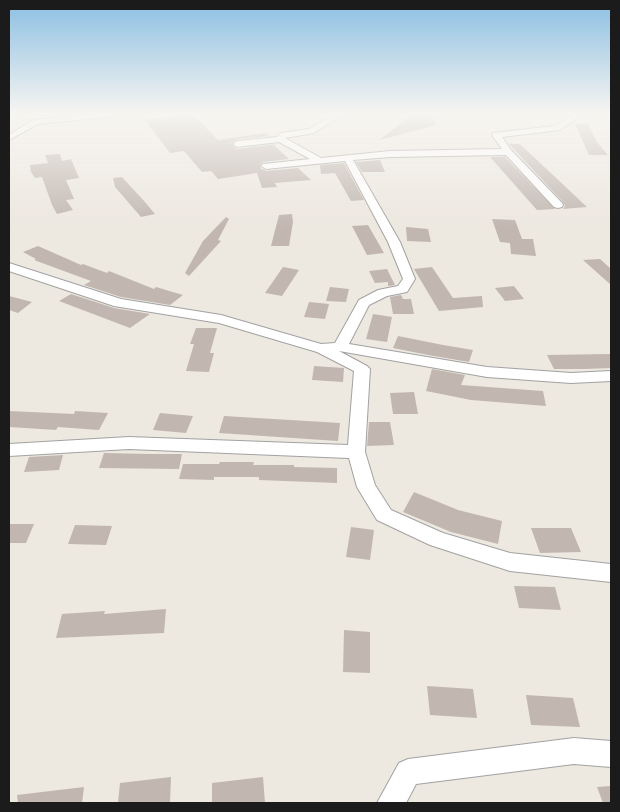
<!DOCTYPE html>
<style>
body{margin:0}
#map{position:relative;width:620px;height:812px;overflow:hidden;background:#ede8e0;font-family:Commissioner,sans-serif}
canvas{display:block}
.frame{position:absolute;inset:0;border:10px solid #1b1b1b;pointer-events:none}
</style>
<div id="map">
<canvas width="620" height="812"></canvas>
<div class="frame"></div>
</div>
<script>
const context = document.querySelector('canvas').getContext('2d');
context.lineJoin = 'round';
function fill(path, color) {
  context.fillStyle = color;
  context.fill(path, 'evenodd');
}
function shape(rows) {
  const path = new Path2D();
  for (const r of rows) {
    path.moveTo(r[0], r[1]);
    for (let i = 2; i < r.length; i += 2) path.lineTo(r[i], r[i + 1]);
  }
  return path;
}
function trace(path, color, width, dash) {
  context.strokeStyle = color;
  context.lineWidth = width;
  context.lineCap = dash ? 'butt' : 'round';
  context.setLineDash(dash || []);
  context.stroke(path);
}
const building = shape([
 [193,114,218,140,266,133,269,136,237,139,231,144,237,149,277,144,274,145,289,159,263,162,260,165,260,168,266,171,298,168,311,180,275,183,277,187,262,188,257,173,218,179,211,171,202,172,184,151,170,153,145,120],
 [413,114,430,114,437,125,379,140],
 [575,124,588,124,597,142,608,155,589,155],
 [509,144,520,144,587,207,563,209,565,206,563,202],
 [60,154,62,161,71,159,79,178,66,180,74,199,66,200,73,210,57,214,52,205,42,177,35,178,31,172,30,165,48,163,45,155],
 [490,157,505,157,555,209,537,210],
 [380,160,385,172,362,172,356,162],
 [344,163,364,200,351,201,335,173,321,174,320,165],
 [122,177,145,202,155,214,141,217,115,187,113,178],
 [292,214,293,222,289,246,271,246,279,215],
 [226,217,229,219,218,240,221,241,189,276,185,273,203,241],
 [492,219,515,220,522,239,533,239,536,256,511,254,510,243,500,242],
 [368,225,384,253,367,255,352,226],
 [406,227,428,229,431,242,407,241],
 [38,246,81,265,83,264,107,273,109,271,154,289,156,287,183,295,170,305,121,297,84,285,91,281,34,260,36,259,23,252],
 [600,259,611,269,611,285,583,260],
 [283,267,299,270,282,296,265,293],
 [432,267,453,298,482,296,483,307,439,311,414,269],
 [387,269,395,285,388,286,388,282,375,283,369,271],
 [514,286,524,299,505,301,495,288],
 [330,287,349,289,346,302,326,301],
 [71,294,114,308,150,314,130,328,59,301],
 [401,295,403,299,411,299,414,314,393,314,390,297],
 [9,296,32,302,18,313,9,310],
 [309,302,329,304,325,319,304,317],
 [373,314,392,317,387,342,366,339],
 [196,328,217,328,210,353,214,353,209,372,186,371,194,344,190,344],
 [398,336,443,345,473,350,469,362,428,355,393,348],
 [611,354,611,368,584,369,554,369,547,355],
 [314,366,344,368,343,382,312,380],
 [432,369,465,375,461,385,543,391,546,406,471,400,426,391],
 [414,392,418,414,393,414,390,393],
 [9,411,74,414,75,411,108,413,99,430,58,427,56,430,9,427],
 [160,413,193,416,186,433,153,430],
 [224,416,340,423,338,441,219,433],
 [369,422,390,422,394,445,367,446],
 [104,453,149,454,182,454,179,469,99,468],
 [63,455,59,470,24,472,29,457],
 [220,462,254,462,253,465,294,465,294,467,337,468,337,483,259,480,259,477,214,477,214,480,179,479,183,464,219,464],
 [414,492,458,510,502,521,498,544,451,532,403,512],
 [9,524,34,524,26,543,9,543],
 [75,525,112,526,106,545,68,544],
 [351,527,374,530,370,560,346,557],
 [531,528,571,528,581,552,540,553],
 [514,586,555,587,561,610,519,608],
 [166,609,164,633,56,638,62,614,105,611,104,614],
 [344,630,370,632,370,673,343,672],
 [427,686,473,689,477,718,430,715],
 [526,695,573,698,580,727,531,725],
 [171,777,170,803,118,803,120,783],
 [263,777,265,803,212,803,212,783],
 [611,786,611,803,603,803,597,787],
 [84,787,82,803,18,803,17,795]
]);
const street = shape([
 [97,114,122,114,118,116,38,124,9,140,9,135,33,120,97,114],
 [335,114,344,114,314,133,285,138,321,158,390,151,502,149,492,135,493,133,555,126,574,114,583,114,560,130,502,137,511,150,562,203,563,205,562,207,558,208,554,207,506,155,390,157,353,160,400,242,415,279,407,292,387,296,369,305,349,344,487,367,571,373,611,371,611,381,571,383,487,377,339,351,367,366,370,369,365,452,375,485,391,510,443,533,510,553,611,564,611,582,510,571,430,545,377,520,357,487,349,458,129,449,9,456,9,444,129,437,348,445,354,371,317,352,219,323,114,306,9,271,9,263,121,299,221,315,321,344,335,343,359,300,378,290,398,286,403,279,388,242,345,161,266,169,261,166,263,164,310,159,279,142,237,147,233,144,237,141,277,137,281,133,309,129,335,114],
 [434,114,443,114,437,117,434,117,434,114],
 [574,738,611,741,611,767,574,764,416,784,406,803,377,803,399,763,408,759,574,738]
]);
fill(building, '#c1b7b0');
trace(street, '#a2a2a2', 2);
fill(street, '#fff');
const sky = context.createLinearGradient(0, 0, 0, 227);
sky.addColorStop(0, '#8bbfe3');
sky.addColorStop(0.5, '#f7f5f1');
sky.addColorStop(1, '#f7f5f100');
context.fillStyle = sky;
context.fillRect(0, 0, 620, 227);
</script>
